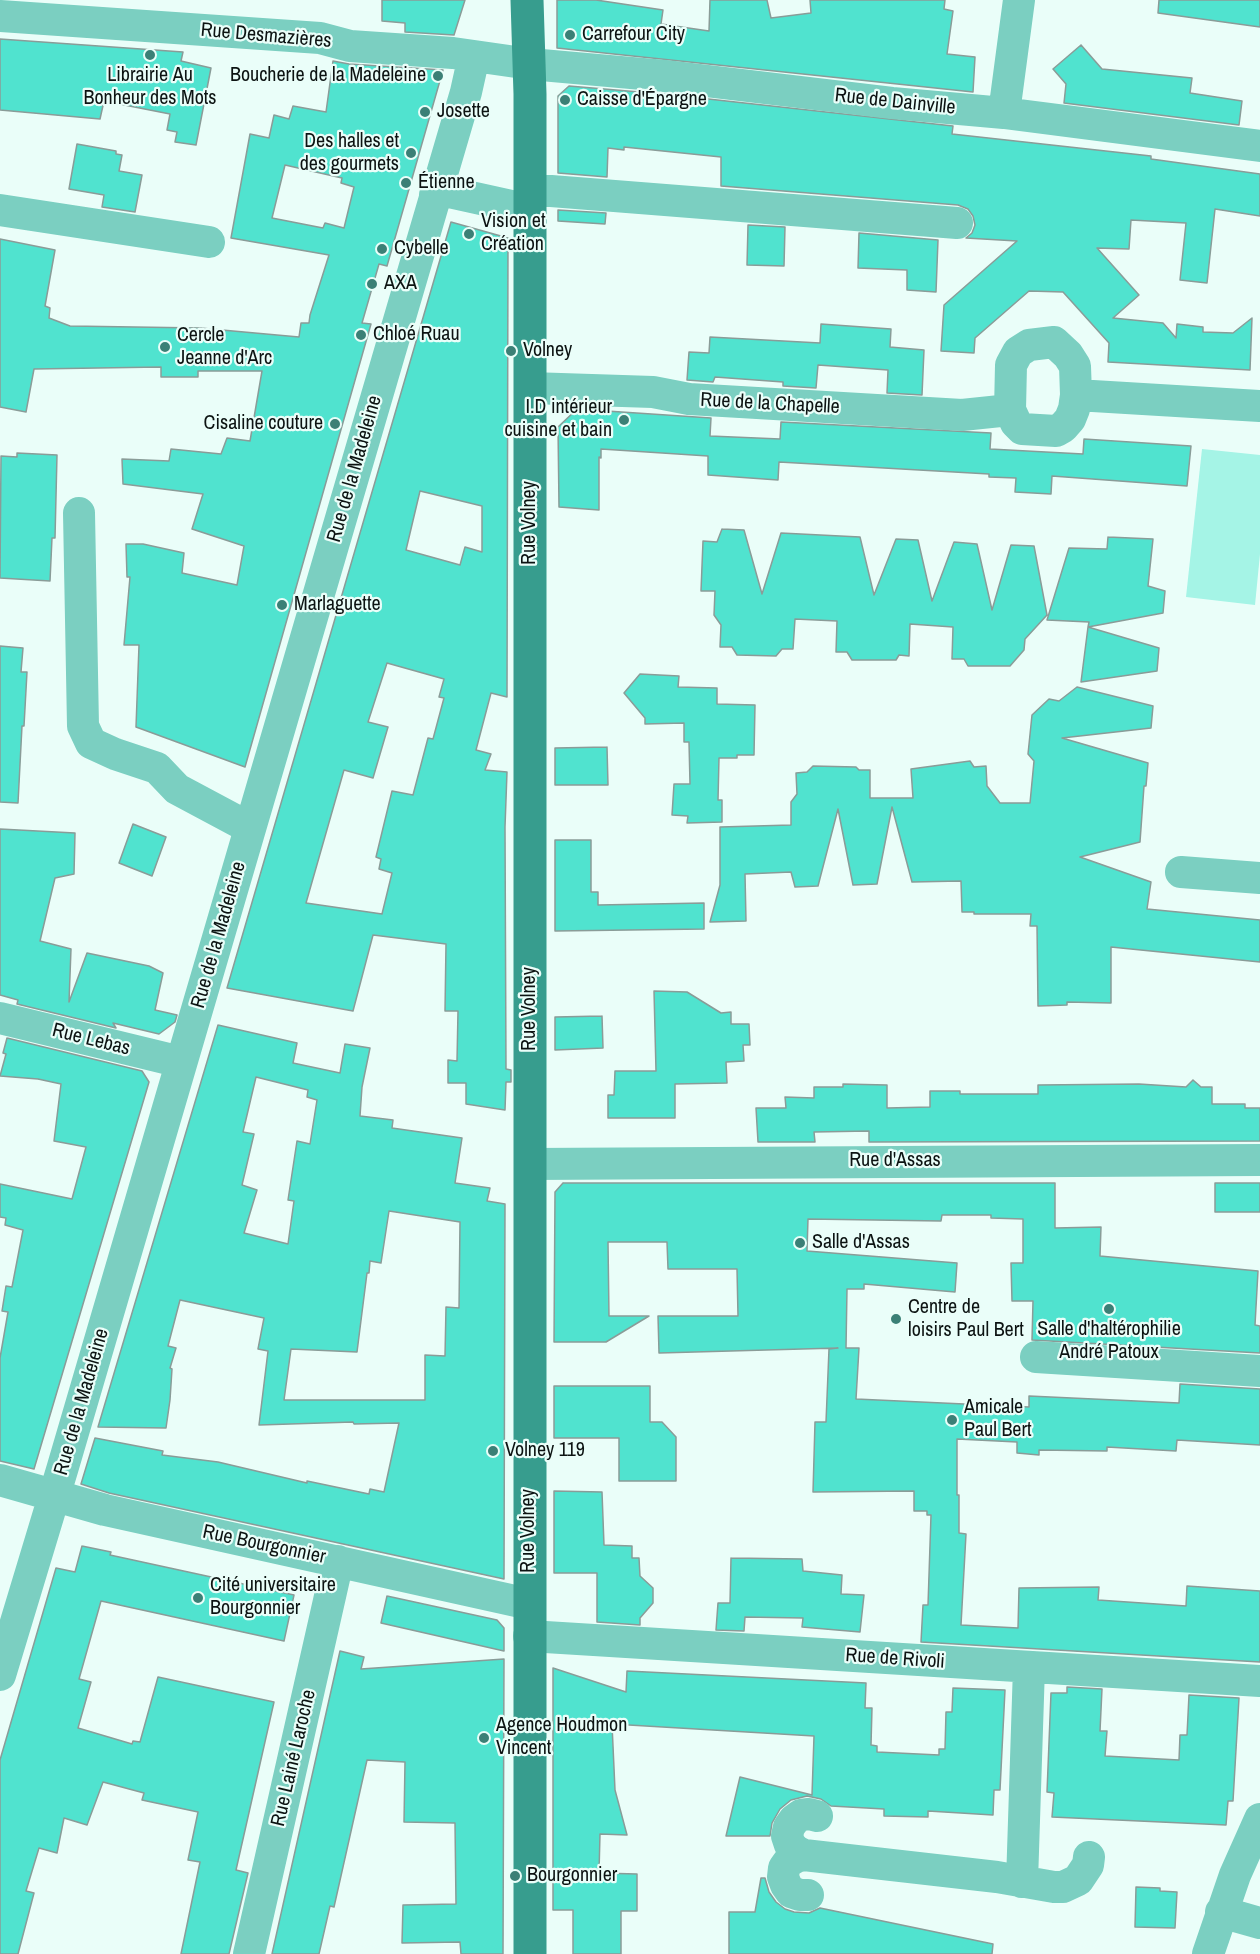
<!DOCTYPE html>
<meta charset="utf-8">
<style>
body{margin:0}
canvas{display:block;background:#eafef9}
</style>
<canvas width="1260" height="1954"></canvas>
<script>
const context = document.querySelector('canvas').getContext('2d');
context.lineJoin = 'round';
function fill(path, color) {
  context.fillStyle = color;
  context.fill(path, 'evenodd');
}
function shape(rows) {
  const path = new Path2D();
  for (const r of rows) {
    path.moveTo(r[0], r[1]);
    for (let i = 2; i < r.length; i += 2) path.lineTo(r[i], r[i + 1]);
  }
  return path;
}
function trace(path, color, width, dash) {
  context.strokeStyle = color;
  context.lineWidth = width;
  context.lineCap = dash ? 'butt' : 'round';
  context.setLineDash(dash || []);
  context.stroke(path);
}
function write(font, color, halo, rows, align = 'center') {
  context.font = font + ' "Archivo Narrow",sans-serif';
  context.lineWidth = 4.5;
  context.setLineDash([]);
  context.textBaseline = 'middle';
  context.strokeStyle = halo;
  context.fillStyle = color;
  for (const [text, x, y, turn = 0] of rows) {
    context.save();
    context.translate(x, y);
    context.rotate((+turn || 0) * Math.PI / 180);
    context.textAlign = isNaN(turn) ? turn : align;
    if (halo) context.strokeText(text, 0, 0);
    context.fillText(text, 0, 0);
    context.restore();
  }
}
const green = shape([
 [1202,449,1260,455,1260,554,1255,605,1186,597]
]);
const building = shape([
 [382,0,465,0,454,35,405,32,405,23,382,21,382,0],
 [557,0,596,0,663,10,661,24,709,31,710,0,767,0,771,18,811,13,810,0,945,0,944,9,953,11,947,54,975,57,973,92,557,48,557,0],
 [1159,0,1260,0,1260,27,1158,13,1159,0],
 [0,39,183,52,181,61,211,68,196,145,175,142,177,132,167,130,170,114,104,101,100,119,0,110,0,39],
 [1081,45,1102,69,1192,78,1190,93,1242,101,1239,125,1064,103,1066,84,1053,69,1081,45],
 [333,61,349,64,443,70,387,266,379,264,362,323,371,324,245,767,136,727,139,645,124,645,130,577,127,577,126,544,143,544,184,553,182,573,237,585,244,546,192,529,203,494,123,484,122,459,169,461,171,449,221,454,227,438,250,441,262,371,198,371,198,377,161,377,161,367,34,369,26,412,0,407,0,239,55,250,45,306,50,308,49,318,70,326,200,328,299,337,301,323,309,323,310,315,329,255,231,238,250,134,269,138,274,115,289,119,293,106,326,112,333,61],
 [285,165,342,178,341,183,354,187,344,228,325,223,323,228,272,218,285,165],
 [569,86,663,94,953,126,952,134,1151,156,1151,159,1260,174,1260,216,1215,209,1207,283,1180,280,1186,223,1131,220,1129,249,1097,248,1139,295,1113,318,1163,323,1176,338,1177,324,1203,327,1203,332,1233,333,1252,318,1250,370,1108,362,1109,343,1063,292,1029,291,975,338,974,353,941,351,944,305,1017,241,966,238,972,233,975,225,973,216,968,209,958,205,721,186,721,157,624,147,624,150,608,148,607,177,558,173,558,96,569,86],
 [77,144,116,151,116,154,122,155,119,171,142,175,135,212,102,207,104,195,69,189,77,144],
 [558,210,606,213,605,224,558,221,558,210],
 [451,222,508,238,507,697,491,693,476,750,491,754,485,770,507,772,505,827,506,1069,511,1070,511,1082,506,1082,505,1110,466,1104,466,1083,448,1083,448,1060,457,1061,458,1011,445,1011,446,944,373,935,353,1011,227,988,451,222],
 [420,491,482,506,482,552,465,547,460,565,406,550,420,491],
 [387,663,444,679,439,697,444,698,433,739,428,738,413,795,392,791,376,857,381,859,379,869,392,873,382,914,306,903,344,770,373,778,388,727,368,722,387,663],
 [748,225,785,227,784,266,747,265,748,225],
 [859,233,938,240,936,292,907,290,907,270,858,268,859,233],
 [821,324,891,329,890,347,924,350,922,395,887,393,888,370,818,365,816,388,783,386,783,382,715,377,713,382,687,380,689,352,709,353,710,337,820,343,821,324],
 [577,409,711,418,710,436,780,439,781,422,991,433,990,449,1083,454,1084,439,1191,446,1187,486,1052,476,1051,494,1015,492,1016,478,989,477,989,474,779,462,778,480,708,475,708,456,601,449,601,458,599,457,599,510,559,507,558,427,577,409],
 [17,453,57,455,55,538,52,538,50,581,0,578,1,456,17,457,17,453],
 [722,529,744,530,762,594,781,533,860,537,874,595,896,539,918,540,932,601,954,542,977,544,992,610,1011,545,1034,546,1047,615,1025,639,1024,650,1010,666,968,666,964,659,952,659,953,627,910,624,909,656,899,655,896,660,852,660,847,652,836,652,837,621,795,619,793,649,782,649,776,656,737,655,732,647,720,647,721,625,714,615,715,591,701,591,703,541,717,542,722,529],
 [1108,537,1153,539,1148,586,1165,591,1163,613,1088,627,1089,622,1047,620,1069,548,1107,549,1108,537],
 [1088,627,1159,648,1157,671,1081,682,1088,627],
 [0,646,23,648,21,672,27,672,24,726,22,726,18,803,0,802,0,646],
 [640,674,679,676,678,687,717,688,717,704,755,705,754,755,737,755,737,758,719,758,718,800,722,800,722,822,687,823,688,816,672,815,674,784,690,784,689,742,684,742,684,723,645,724,645,718,624,693,640,674],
 [1077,687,1153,706,1151,728,1062,738,1148,763,1146,786,1144,786,1140,842,1080,857,1151,882,1147,909,1260,920,1260,962,1111,947,1111,1003,1067,1002,1067,1005,1038,1006,1037,926,1030,926,1031,914,974,914,974,912,962,912,961,881,912,882,892,807,877,884,853,885,838,809,818,886,795,887,791,872,745,874,746,921,710,922,720,885,720,827,791,825,791,802,797,794,796,773,807,772,813,766,856,767,859,770,870,770,870,798,913,798,911,769,970,761,974,767,986,766,987,786,1000,803,1030,803,1034,761,1028,754,1032,715,1049,699,1059,701,1077,687],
 [607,747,608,785,555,785,555,748,607,747],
 [133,824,166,837,152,876,119,863,133,824],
 [0,829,75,833,74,874,55,878,40,941,71,949,69,1002,87,953,149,966,163,973,155,1010,177,1015,175,1022,159,1034,113,1023,116,1028,17,1004,18,1000,0,995,0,829],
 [555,840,591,840,591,892,598,892,598,905,704,903,704,929,555,931,555,840],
 [654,991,687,992,721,1013,731,1012,731,1024,749,1024,750,1045,743,1045,744,1061,726,1062,727,1083,675,1084,675,1118,608,1118,608,1095,614,1095,615,1071,656,1071,654,991],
 [602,1016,603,1048,555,1050,555,1017,602,1016],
 [218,1025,297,1043,293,1063,340,1073,345,1044,370,1048,362,1087,360,1116,393,1120,392,1128,462,1138,455,1183,490,1188,487,1201,505,1204,504,1579,109,1493,81,1484,95,1438,163,1451,162,1455,218,1462,307,1483,307,1481,369,1494,370,1489,384,1492,399,1423,354,1424,353,1422,259,1425,268,1351,258,1349,264,1318,180,1300,168,1346,176,1348,170,1368,172,1369,170,1400,166,1428,98,1427,218,1025],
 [256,1077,308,1090,307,1097,317,1100,310,1144,297,1141,288,1200,294,1201,288,1244,244,1233,257,1190,242,1185,254,1134,243,1132,256,1077],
 [389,1211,460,1222,459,1308,446,1307,445,1356,425,1355,425,1400,284,1400,291,1349,357,1352,367,1273,369,1273,370,1261,381,1263,389,1211],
 [7,1038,142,1071,149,1082,34,1469,0,1461,0,1358,8,1312,2,1311,6,1286,12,1287,23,1230,5,1225,6,1218,0,1217,0,1184,72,1199,86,1147,54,1141,61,1084,38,1079,0,1076,6,1054,3,1053,7,1038],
 [1193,1080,1201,1087,1212,1087,1212,1104,1245,1104,1245,1108,1260,1108,1260,1141,869,1142,869,1131,814,1132,815,1142,758,1142,756,1108,786,1108,785,1097,814,1098,814,1087,843,1087,843,1084,887,1085,887,1108,930,1107,930,1091,960,1091,960,1094,1038,1094,1038,1085,1139,1084,1186,1087,1193,1080],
 [563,1183,1055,1183,1055,1228,1101,1227,1100,1256,1258,1271,1255,1325,1260,1326,1260,1353,1032,1340,1033,1301,1012,1301,1011,1263,1023,1263,1023,1219,991,1218,991,1215,942,1215,941,1221,808,1219,807,1251,957,1263,955,1292,864,1284,864,1289,847,1289,846,1348,859,1348,856,1399,1029,1407,1029,1396,1179,1403,1180,1384,1260,1389,1260,1445,1177,1440,1176,1451,1107,1447,1107,1451,1039,1450,1039,1455,1017,1453,1017,1442,957,1439,957,1495,959,1495,959,1533,966,1534,961,1625,1018,1628,1019,1588,1099,1587,1098,1600,1186,1606,1187,1586,1260,1591,1260,1662,921,1642,923,1605,928,1605,931,1515,927,1515,927,1511,914,1511,914,1491,813,1492,815,1422,826,1422,829,1349,838,1348,659,1353,658,1316,738,1316,737,1269,668,1269,667,1242,608,1242,609,1316,649,1316,606,1342,554,1342,555,1192,563,1183],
 [1215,1183,1260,1183,1260,1212,1215,1212,1215,1183],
 [554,1386,650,1386,650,1422,662,1422,676,1437,676,1481,619,1481,619,1438,554,1438,554,1386],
 [554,1491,602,1492,604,1545,632,1546,632,1558,639,1558,640,1576,653,1588,653,1603,640,1618,640,1625,597,1622,597,1573,554,1573,554,1491],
 [82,1546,111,1552,110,1555,294,1595,284,1641,101,1601,79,1679,91,1682,78,1728,132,1744,133,1741,140,1742,158,1677,274,1702,236,1870,248,1873,229,1954,181,1954,200,1862,188,1860,198,1812,142,1800,144,1793,103,1782,87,1825,64,1818,57,1853,39,1848,26,1891,34,1893,18,1954,0,1954,0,1760,56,1568,75,1572,82,1546],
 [731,1558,802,1559,803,1571,842,1575,841,1594,864,1595,860,1632,802,1627,803,1618,745,1617,744,1631,716,1630,718,1603,730,1603,731,1558],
 [387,1596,497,1620,504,1628,504,1651,381,1623,387,1596],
 [340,1651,364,1657,361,1669,504,1659,503,1954,461,1954,460,1942,402,1943,403,1905,456,1904,455,1823,404,1822,405,1762,367,1760,334,1907,330,1906,319,1954,272,1954,340,1651],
 [553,1668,626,1692,627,1671,866,1683,865,1708,872,1708,871,1745,877,1746,877,1752,939,1755,939,1749,945,1749,946,1712,952,1712,953,1688,1005,1690,1000,1790,994,1790,993,1815,928,1811,928,1817,884,1816,884,1809,831,1806,821,1799,807,1796,791,1800,780,1809,772,1823,770,1836,726,1836,740,1777,812,1795,814,1736,612,1724,615,1790,627,1835,600,1834,599,1873,637,1874,637,1911,621,1911,621,1954,573,1954,573,1910,553,1910,553,1668],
 [1067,1687,1102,1689,1100,1731,1107,1731,1105,1756,1179,1760,1180,1735,1187,1735,1189,1695,1239,1698,1233,1801,1228,1801,1226,1825,1052,1817,1054,1793,1047,1792,1051,1693,1067,1693,1067,1687],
 [761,1878,765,1878,769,1892,776,1902,785,1909,794,1912,809,1913,820,1908,993,1944,992,1954,729,1954,729,1912,755,1912,761,1878],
 [1136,1887,1160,1888,1160,1891,1177,1892,1175,1928,1135,1927,1136,1887]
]);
const minor = shape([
 [0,16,320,38,350,46,453,53,530,64,665,76,892,103,1004,113,1260,146],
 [1004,113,1019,0],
 [530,191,551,191,957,223],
 [435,195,444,191,530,210],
 [0,210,209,242],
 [1054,342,1068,355,1075,366,1076,395,1074,409,1070,419,1063,427,1056,431,1022,429,1016,423,1010,410,1011,365,1018,352,1029,345,1054,342],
 [530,388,653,392,689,399,962,415,1010,410],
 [1076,395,1260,406],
 [79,513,83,726,91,743,115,754,157,768,177,789,250,828],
 [1181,872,1260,878],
 [0,1018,181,1062],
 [530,1164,1260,1160],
 [1036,1357,1260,1371],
 [0,1480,105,1510,529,1604],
 [529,1636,1260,1681],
 [0,1675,62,1470,466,92,474,56],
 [804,1855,796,1851,790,1845,787,1836,789,1827,794,1820,801,1815,809,1814,817,1816],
 [1022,1882,1029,1667],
 [808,1895,800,1895,791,1892,786,1885,783,1877,784,1868,789,1861,796,1857,804,1855,997,1877,1054,1887,1063,1887,1078,1880,1088,1865,1089,1857],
 [1221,1912,1260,1923],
 [249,1954,338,1561],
 [1208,1954,1235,1875,1260,1819]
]);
const major = shape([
 [527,0,530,94,530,1954]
]);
const markers = [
 [570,35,6,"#3b8076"],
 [150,55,6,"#3b8076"],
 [438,76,6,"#3b8076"],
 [565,100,6,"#3b8076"],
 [425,112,6,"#3b8076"],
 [411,153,6,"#3b8076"],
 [406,183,6,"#3b8076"],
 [469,234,6,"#3b8076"],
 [382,249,6,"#3b8076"],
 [372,284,6,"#3b8076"],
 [361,335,6,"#3b8076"],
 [165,347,6,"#3b8076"],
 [511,351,6,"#3b8076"],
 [624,420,6,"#3b8076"],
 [335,424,6,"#3b8076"],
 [282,605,6,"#3b8076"],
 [800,1243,6,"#3b8076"],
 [1109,1309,6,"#3b8076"],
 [896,1319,6,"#3b8076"],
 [952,1420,6,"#3b8076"],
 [493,1451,6,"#3b8076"],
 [198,1598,6,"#3b8076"],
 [484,1738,6,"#3b8076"],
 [515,1876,6,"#3b8076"]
];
const poiNames = [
 ["Carrefour City",582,35],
 ["Librairie Au",150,76,"center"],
 ["Bonheur des Mots",150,99,"center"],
 ["Boucherie de la Madeleine",426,76,"right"],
 ["Caisse d'Épargne",577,100],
 ["Josette",437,112],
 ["Des halles et",399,142,"right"],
 ["des gourmets",399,165,"right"],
 ["Étienne",418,183],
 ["Vision et",481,222],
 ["Création",481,245],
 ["Cybelle",394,249],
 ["AXA",384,284],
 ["Chloé Ruau",373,335],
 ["Cercle",177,336],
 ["Jeanne d'Arc",177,359],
 ["Volney",523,351],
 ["I.D intérieur",612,408,"right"],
 ["cuisine et bain",612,431,"right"],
 ["Cisaline couture",323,424,"right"],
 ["Marlaguette",294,605],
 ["Salle d'Assas",812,1243],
 ["Centre de",908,1308],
 ["loisirs Paul Bert",908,1331],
 ["Salle d'haltérophilie",1109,1330,"center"],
 ["André Patoux",1109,1353,"center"],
 ["Amicale",964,1408],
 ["Paul Bert",964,1431],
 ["Volney 119",505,1451],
 ["Cité universitaire",210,1586],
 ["Bourgonnier",210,1609],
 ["Agence Houdmon",496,1726],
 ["Vincent",496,1749],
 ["Bourgonnier",527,1876]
];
const streetNames = [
 ["Rue Desmazières",266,36,5],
 ["Rue de Dainville",895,102,6],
 ["Rue de la Chapelle",770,404,3],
 ["Rue de la Madeleine",355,469,-74],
 ["Rue Volney",530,523,-90],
 ["Rue de la Madeleine",219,935,-74],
 ["Rue Volney",530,1009,-90],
 ["Rue Lebas",91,1040,14],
 ["Rue d'Assas",895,1161],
 ["Rue de la Madeleine",82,1402,-74],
 ["Rue Volney",529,1531,-90],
 ["Rue Bourgonnier",264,1545,12],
 ["Rue de Rivoli",895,1659,4],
 ["Rue Lainé Laroche",294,1758,-77]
];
fill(green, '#a5f4e6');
fill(building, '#50e3cf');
trace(building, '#8a9c98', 1.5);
trace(minor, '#7bcfc1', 32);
trace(major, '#379d8e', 33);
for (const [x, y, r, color] of markers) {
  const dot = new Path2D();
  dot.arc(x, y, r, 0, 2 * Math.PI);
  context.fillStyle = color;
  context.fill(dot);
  trace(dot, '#eafef9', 2);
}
write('20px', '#0c1312', '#eafef9', poiNames, 'left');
write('20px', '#0c1312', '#eafef9', streetNames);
</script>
